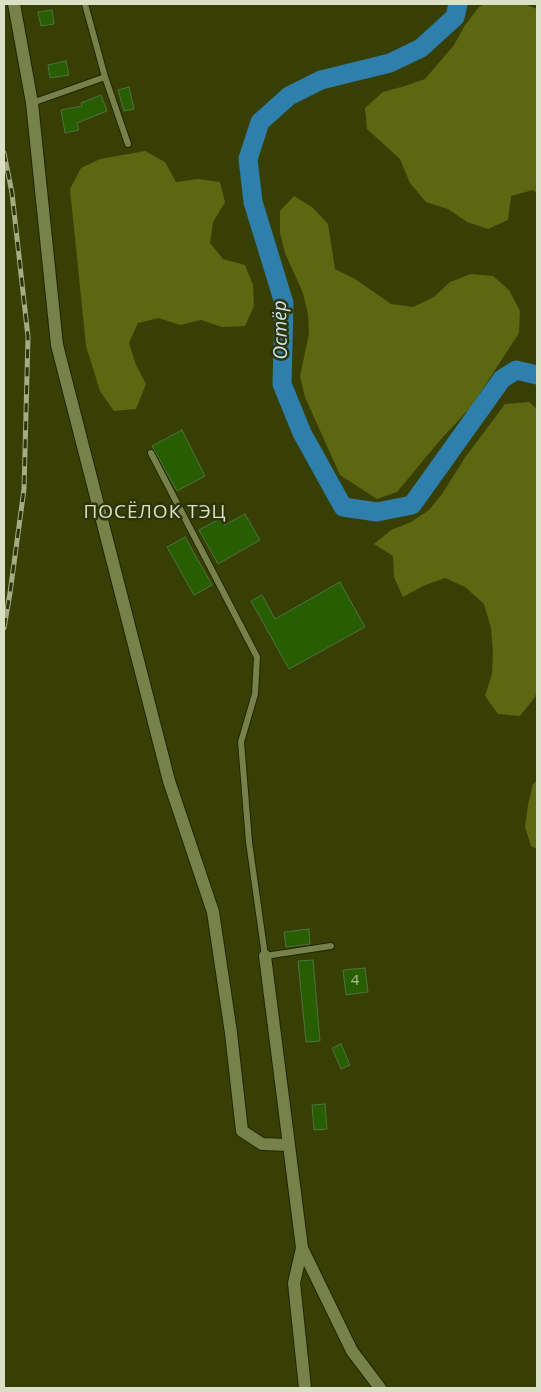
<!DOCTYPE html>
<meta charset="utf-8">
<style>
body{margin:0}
#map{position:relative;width:541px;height:1392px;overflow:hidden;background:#383f04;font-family:"Open Sans",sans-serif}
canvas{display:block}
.frame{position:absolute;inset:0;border:5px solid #dae0c3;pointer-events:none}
</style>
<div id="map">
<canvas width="541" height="1392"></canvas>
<div class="frame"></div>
</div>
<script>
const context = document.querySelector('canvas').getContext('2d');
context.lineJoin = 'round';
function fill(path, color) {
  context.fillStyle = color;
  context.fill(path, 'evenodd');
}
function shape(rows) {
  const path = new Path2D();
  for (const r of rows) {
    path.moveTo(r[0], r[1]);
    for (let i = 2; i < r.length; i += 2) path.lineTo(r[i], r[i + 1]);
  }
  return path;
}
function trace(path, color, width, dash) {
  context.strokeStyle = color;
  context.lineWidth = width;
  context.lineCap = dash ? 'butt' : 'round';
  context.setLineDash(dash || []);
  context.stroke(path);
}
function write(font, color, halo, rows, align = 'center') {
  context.font = font + ' "Open Sans",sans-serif';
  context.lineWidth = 5;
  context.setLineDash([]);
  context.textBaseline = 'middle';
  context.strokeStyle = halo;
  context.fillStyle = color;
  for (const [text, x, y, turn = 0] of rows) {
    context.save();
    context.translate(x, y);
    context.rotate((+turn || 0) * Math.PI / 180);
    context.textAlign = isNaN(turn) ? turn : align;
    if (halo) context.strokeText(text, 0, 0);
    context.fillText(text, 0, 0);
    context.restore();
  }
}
const green = shape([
 [484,4,524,4,537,9,537,193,533,190,511,196,508,220,488,229,467,222,448,209,426,202,410,183,400,159,367,129,365,108,383,92,405,86,425,79,454,45,465,25,479,7],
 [145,151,165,162,176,182,198,179,220,182,225,202,213,222,210,243,223,259,245,265,253,285,254,306,245,326,222,327,201,320,180,325,159,318,138,323,129,343,136,365,146,384,136,409,114,411,100,391,86,346,70,189,81,168,100,159],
 [294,196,312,207,328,224,335,269,355,279,391,304,413,307,434,297,450,282,471,274,493,276,509,290,520,311,519,333,471,407,441,439,397,492,377,499,340,475,305,397,300,376,309,334,308,314,303,293,285,253,280,233,280,211],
 [529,402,537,409,537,690,535,697,520,716,498,714,485,696,492,674,493,652,491,628,484,604,465,587,445,578,423,586,403,597,394,577,393,556,374,544,391,530,411,522,429,510,442,494,466,456,479,439,505,404],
 [537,781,537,849,531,846,525,827,528,805,533,784]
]);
const river = shape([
 [458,4,455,17,421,48,390,63,321,80,289,96,260,122,248,159,253,202,284,303,282,384,302,433,343,507,377,512,412,505,502,379,516,370,537,375]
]);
const building = shape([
 [52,10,54,24,41,26,38,12,52,10],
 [66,61,69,75,50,78,48,65,66,61],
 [129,87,134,109,124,111,118,90,129,87],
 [101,95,107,111,77,123,79,130,65,133,61,110,82,106,81,103,101,95],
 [182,430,205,476,177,491,152,446,182,430],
 [245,514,260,540,218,564,199,530,221,518,225,525,245,514],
 [185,537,212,585,194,595,167,547,185,537],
 [340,582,365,627,289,669,251,601,262,595,275,619,340,582],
 [309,929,310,944,286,947,284,932,309,929],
 [313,960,320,1041,306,1042,298,961,313,960],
 [365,968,368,992,346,995,343,970,365,968],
 [341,1044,350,1065,341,1069,332,1048,341,1044],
 [325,1104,327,1129,314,1130,312,1105,325,1104]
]);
const lane = shape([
 [85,4,105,77,128,144],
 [32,103,105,77],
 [151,453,257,657,255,694,241,742,249,842,265,956,331,946]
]);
const street = shape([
 [14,4,32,103,57,345,169,781,213,912,231,1033,242,1131,262,1144,288,1145],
 [265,956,302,1248,352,1351,380,1388],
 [302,1248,294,1283,305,1388]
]);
const rail = shape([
 [4,153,12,193,28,337,24,489,10,593,4,628]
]);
const numberNames = [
 ["4",355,981]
];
const waterNames = [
 ["Остёр",281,330,-91]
];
const neighbourhoodNames = [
 ["ПОСЁЛОК ТЭЦ",155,513]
];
fill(green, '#5c6712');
trace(river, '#2e7fab', 19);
fill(building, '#285e02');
trace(building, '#507043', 1);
trace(lane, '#202500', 8);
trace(street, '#202500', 14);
trace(lane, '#77814a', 6);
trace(street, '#77814a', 12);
trace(rail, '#a5ab84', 5);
trace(rail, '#2e340a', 3, [9]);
write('15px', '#aec093', null, numberNames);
write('italic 19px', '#cfe6f5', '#2e340a', waterNames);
context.letterSpacing = '1px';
write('19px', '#dae0c3', '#2e340a', neighbourhoodNames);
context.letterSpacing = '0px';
</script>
